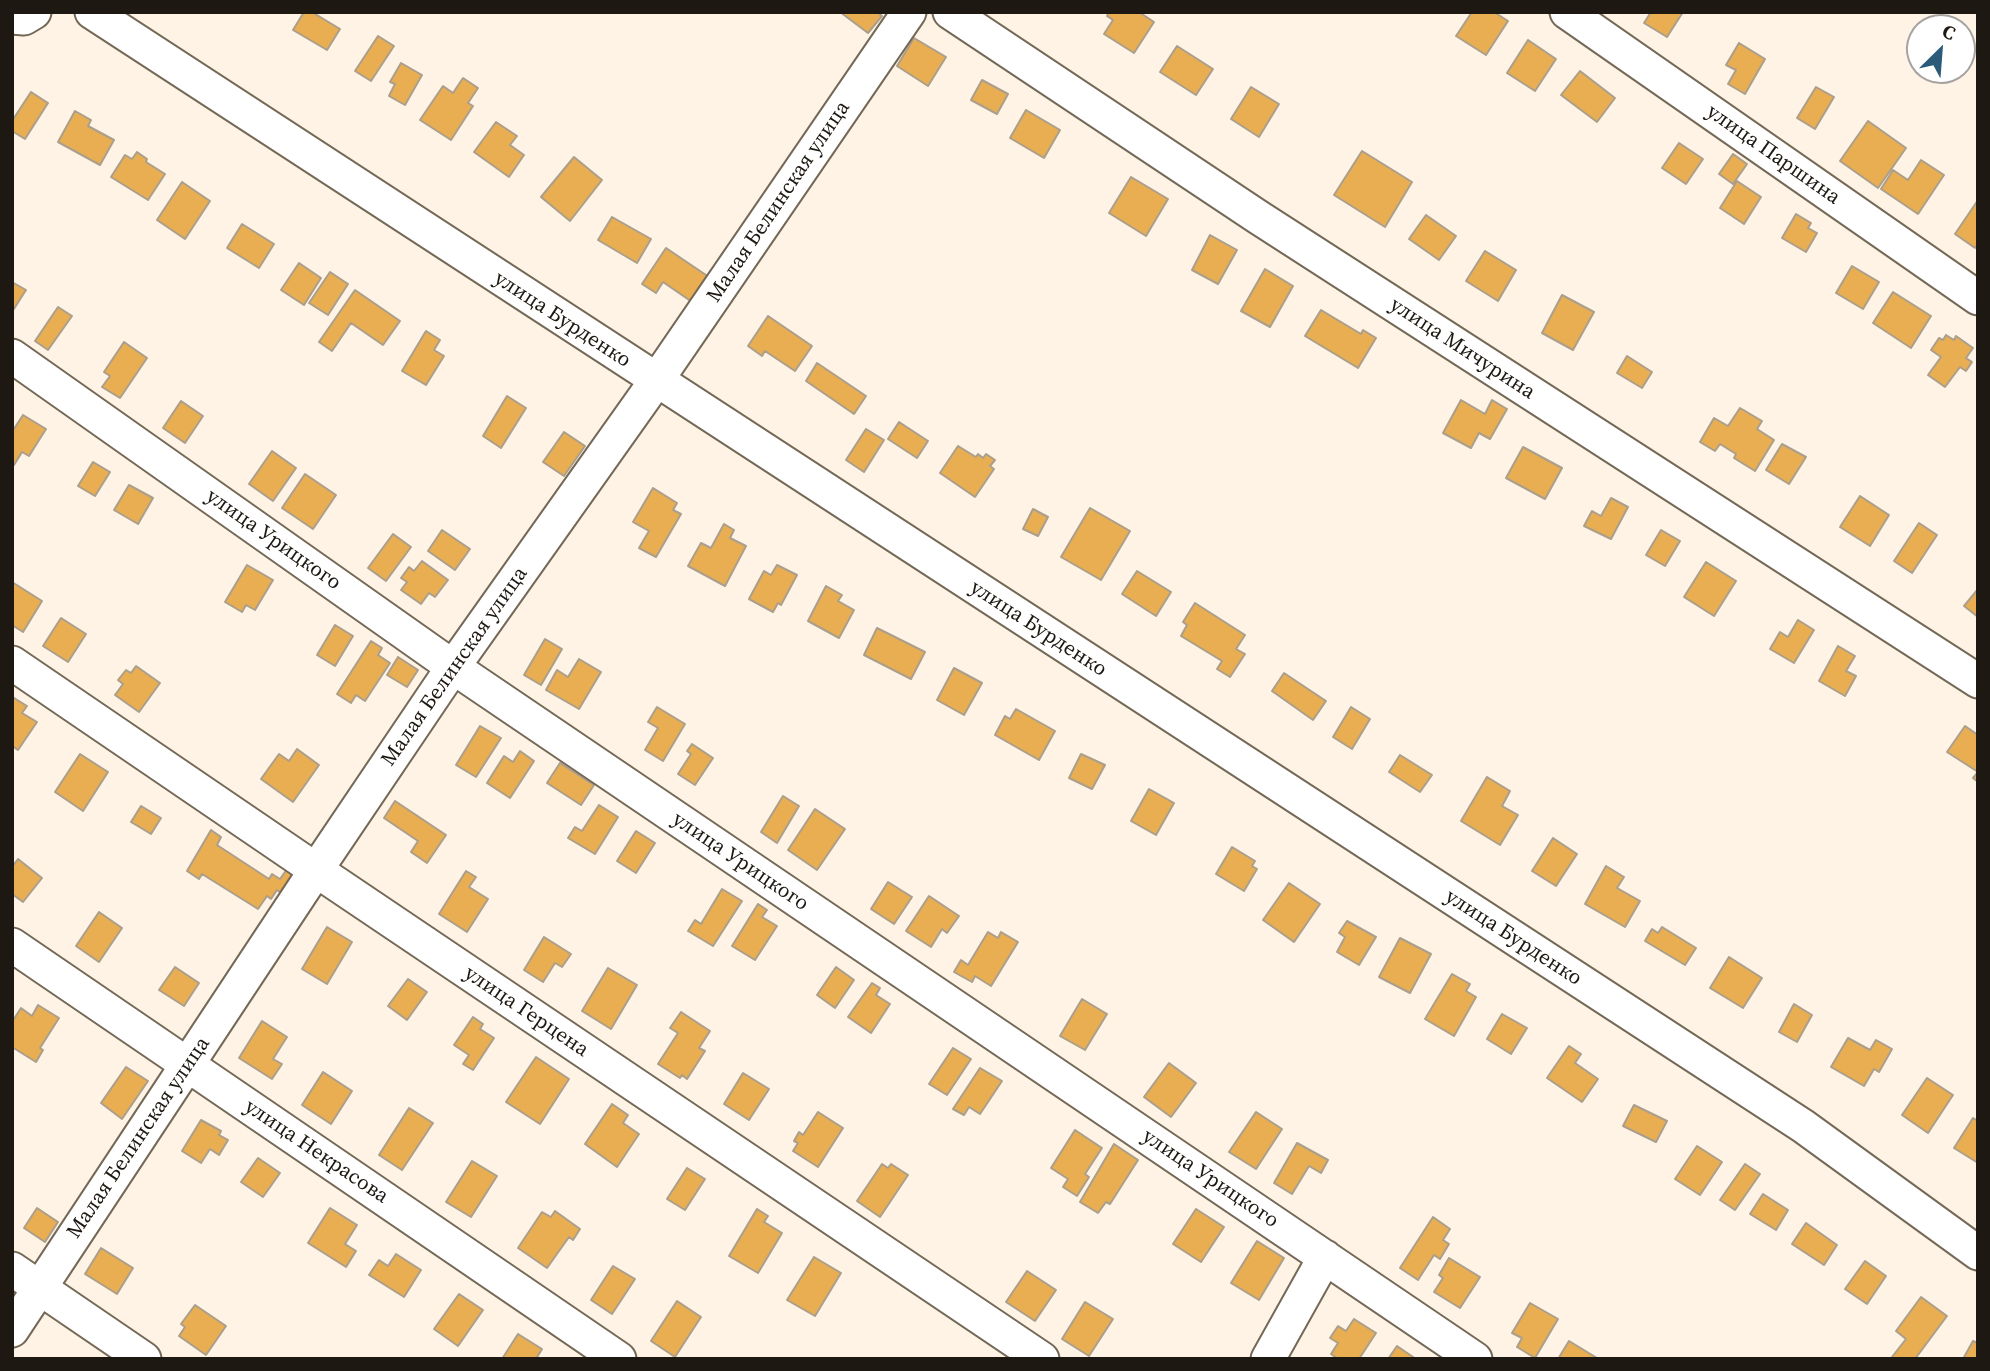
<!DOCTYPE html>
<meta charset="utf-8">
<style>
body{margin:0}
#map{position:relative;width:1990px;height:1371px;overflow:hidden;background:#fef3e4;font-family:"Source Serif 4",serif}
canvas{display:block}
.frame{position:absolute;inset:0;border:14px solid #1d1811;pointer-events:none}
.north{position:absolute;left:1906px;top:14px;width:70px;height:70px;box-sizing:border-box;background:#fff;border:2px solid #a5a3a0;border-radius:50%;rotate:25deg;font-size:19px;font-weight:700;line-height:28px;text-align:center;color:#1d1811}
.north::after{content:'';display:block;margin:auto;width:24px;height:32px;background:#2c5b7a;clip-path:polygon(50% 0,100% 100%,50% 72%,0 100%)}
</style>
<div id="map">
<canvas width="1990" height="1371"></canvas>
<div class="frame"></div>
<div class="north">С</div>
</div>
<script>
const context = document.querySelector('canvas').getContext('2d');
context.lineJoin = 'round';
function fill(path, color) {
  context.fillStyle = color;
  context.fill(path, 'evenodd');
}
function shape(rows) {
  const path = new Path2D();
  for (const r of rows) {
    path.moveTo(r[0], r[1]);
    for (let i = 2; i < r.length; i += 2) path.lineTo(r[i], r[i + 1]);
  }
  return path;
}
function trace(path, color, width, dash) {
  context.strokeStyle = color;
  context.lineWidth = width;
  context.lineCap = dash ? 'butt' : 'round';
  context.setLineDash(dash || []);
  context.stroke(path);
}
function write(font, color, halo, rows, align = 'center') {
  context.font = font + ' "Source Serif 4",serif';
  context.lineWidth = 7;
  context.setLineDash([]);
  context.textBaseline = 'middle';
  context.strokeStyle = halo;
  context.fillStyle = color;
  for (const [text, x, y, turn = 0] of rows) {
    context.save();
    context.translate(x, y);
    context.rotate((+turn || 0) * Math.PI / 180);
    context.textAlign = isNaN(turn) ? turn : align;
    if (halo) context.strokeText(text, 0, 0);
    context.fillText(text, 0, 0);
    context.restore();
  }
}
const building = shape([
 [304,12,312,12,340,29,327,50,293,30,304,12],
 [840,12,877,12,882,16,868,33,840,12],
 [1109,12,1139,12,1154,22,1134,53,1104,34,1113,20,1107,16,1109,12],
 [1472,12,1494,12,1508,21,1486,55,1456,36,1472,12],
 [1651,12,1683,12,1667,37,1644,23,1651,12],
 [378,36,394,46,371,81,355,71,378,36],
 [914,38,946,57,928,86,897,66,914,38],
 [1528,40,1556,59,1535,91,1507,73,1528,40],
 [1739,43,1765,59,1745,94,1728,84,1736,70,1726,65,1739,43],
 [1177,46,1213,69,1196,95,1160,72,1177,46],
 [401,63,422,75,405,105,389,96,395,84,390,82,401,63],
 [1580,71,1615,98,1597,122,1561,95,1580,71],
 [463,78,478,88,468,103,473,106,451,140,420,120,443,86,453,93,463,78],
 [982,80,1008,94,997,114,971,100,982,80],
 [1251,87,1279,104,1259,137,1231,119,1251,87],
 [1816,87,1834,97,1815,129,1797,118,1816,87],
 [31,92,48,103,25,139,12,131,12,121,31,92],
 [1026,110,1060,130,1044,158,1010,138,1026,110],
 [75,111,91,120,88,126,114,140,100,165,58,142,75,111],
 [1868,121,1906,148,1878,188,1840,161,1868,121],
 [496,122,517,136,510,145,524,155,509,177,474,152,496,122],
 [1679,143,1703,159,1686,184,1662,168,1679,143],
 [1362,151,1412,182,1385,227,1334,195,1362,151],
 [137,152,147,159,146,162,165,174,148,200,111,177,125,155,132,159,137,152],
 [1733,154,1747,164,1733,184,1719,174,1733,154],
 [574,157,602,180,570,221,541,197,574,157],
 [1921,160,1944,175,1918,214,1881,189,1893,170,1908,180,1921,160],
 [1131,177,1168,199,1146,236,1109,213,1131,177],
 [1737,181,1761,197,1744,224,1720,208,1737,181],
 [182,182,210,201,185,239,157,220,182,182],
 [1978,200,1978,244,1975,248,1955,234,1978,200],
 [1796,214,1811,223,1808,228,1817,233,1806,252,1782,238,1796,214],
 [1426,215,1456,236,1439,260,1409,239,1426,215],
 [612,217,651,239,637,263,598,240,612,217],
 [242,224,274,244,259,268,227,248,242,224],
 [1210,235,1237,250,1218,284,1192,270,1210,235],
 [666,248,709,277,692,302,663,282,656,293,642,284,666,248],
 [1485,251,1516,270,1498,301,1466,281,1485,251],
 [299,263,321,278,304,305,281,290,299,263],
 [1852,266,1879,282,1863,309,1836,293,1852,266],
 [1265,269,1293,286,1270,327,1241,311,1265,269],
 [330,272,348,284,328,315,309,303,330,272],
 [12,282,26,290,12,312,12,282],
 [355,290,400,321,383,345,351,323,332,351,319,342,355,290],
 [1893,292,1931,316,1911,348,1873,323,1893,292],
 [1562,295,1594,312,1573,350,1542,333,1562,295],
 [58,307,72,316,48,350,35,341,58,307],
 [1321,310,1361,334,1363,330,1376,338,1358,368,1305,336,1321,310],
 [768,316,812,346,795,371,765,351,762,356,748,346,768,316],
 [426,331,440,340,434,350,444,356,426,385,402,371,426,331],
 [1946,335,1954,340,1956,336,1973,348,1966,358,1972,362,1966,371,1960,367,1945,387,1928,375,1941,357,1931,350,1939,338,1943,340,1946,335],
 [124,342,147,358,120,398,102,387,110,376,104,372,124,342],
 [1627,356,1652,372,1642,388,1617,373,1627,356],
 [817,363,866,396,854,414,806,381,817,363],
 [507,396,526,408,501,448,483,436,507,396],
 [1461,400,1485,414,1492,400,1507,409,1490,439,1479,433,1471,448,1443,433,1461,400],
 [181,401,203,416,185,443,163,428,181,401],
 [1740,408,1762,421,1757,429,1774,440,1755,471,1734,458,1736,454,1720,444,1715,451,1700,442,1714,418,1728,426,1740,408],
 [23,415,46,429,29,456,22,452,14,465,12,464,12,432,23,415],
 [899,422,928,441,917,458,888,439,899,422],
 [866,429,884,440,864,472,846,460,866,429],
 [564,432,585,446,564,476,543,462,564,432],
 [1782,444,1806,457,1789,484,1766,470,1782,444],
 [958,446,976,457,978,454,983,458,986,454,995,460,990,466,994,469,975,497,940,473,958,446],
 [1523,447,1562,468,1545,499,1506,478,1523,447],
 [272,451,296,468,273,501,249,484,272,451],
 [93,462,110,472,95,496,78,486,93,462],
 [305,474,336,495,313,529,282,508,305,474],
 [129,485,153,498,138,524,114,510,129,485],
 [653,488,677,503,673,510,681,514,656,557,639,548,649,531,633,522,653,488],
 [1860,496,1889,515,1870,546,1840,527,1860,496],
 [1611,498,1628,507,1611,539,1584,526,1592,511,1601,516,1611,498],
 [1090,508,1130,531,1101,580,1061,557,1090,508],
 [1033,509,1048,517,1038,536,1023,529,1033,509],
 [1919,523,1937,535,1912,573,1894,561,1919,523],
 [724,524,734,530,730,538,746,546,725,586,688,566,701,543,711,548,724,524],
 [442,530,470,549,455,570,428,551,442,530],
 [1661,530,1680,541,1665,566,1646,555,1661,530],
 [393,534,411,547,386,581,368,568,393,534],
 [422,561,448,580,435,597,429,593,421,604,401,590,407,582,401,578,409,567,414,571,422,561],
 [1706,562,1736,581,1714,616,1684,597,1706,562],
 [247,565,273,580,255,610,246,605,242,612,225,602,247,565],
 [777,565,797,575,781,605,778,603,773,612,749,599,764,571,771,575,777,565],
 [1137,571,1171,592,1156,616,1122,594,1137,571],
 [12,582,42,601,23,632,12,625,12,582],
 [826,586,842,595,838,601,854,610,839,638,808,621,826,586],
 [1978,589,1978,617,1964,606,1978,589],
 [1195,603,1245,635,1236,649,1245,654,1230,677,1217,669,1222,661,1181,636,1187,625,1183,622,1195,603],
 [61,618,86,634,68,662,43,646,61,618],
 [1798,620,1814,630,1794,663,1770,649,1780,632,1788,637,1798,620],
 [335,625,353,636,335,666,317,655,335,625],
 [877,628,925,652,911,679,864,655,877,628],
 [545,639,562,649,541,685,524,675,545,639],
 [371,641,382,648,378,655,390,663,365,701,356,695,351,703,337,694,371,641],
 [1838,646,1855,656,1846,671,1856,676,1845,696,1819,681,1838,646],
 [398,657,418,670,407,687,387,675,398,657],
 [579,659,601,672,579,709,546,690,557,670,568,677,579,659],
 [136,666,160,683,139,712,115,695,123,684,118,680,126,670,131,673,136,666],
 [954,668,982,683,964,715,937,700,954,668],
 [1284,673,1326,701,1313,720,1272,691,1284,673],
 [14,698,27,706,22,713,37,722,18,750,12,746,12,700,14,698],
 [657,707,685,724,663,761,645,750,658,728,648,722,657,707],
 [1351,707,1370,719,1352,749,1333,737,1351,707],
 [1016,709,1055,731,1039,760,995,735,1005,716,1010,719,1016,709],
 [480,726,501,738,476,777,456,765,480,726],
 [1965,726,1978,735,1978,782,1973,778,1978,772,1947,752,1965,726],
 [692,744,713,758,695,785,678,774,691,754,687,751,692,744],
 [297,749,319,765,293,802,261,779,279,754,289,761,297,749],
 [520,751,534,761,510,798,487,783,504,756,513,762,520,751],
 [80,754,108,772,83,811,55,792,80,754],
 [1081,754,1105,765,1092,789,1069,778,1081,754],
 [1400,755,1432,775,1420,792,1389,772,1400,755],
 [560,763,594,785,581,805,547,783,560,763],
 [1487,777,1510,791,1502,806,1518,815,1500,845,1461,821,1487,777],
 [1149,789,1174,803,1156,835,1131,821,1149,789],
 [783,796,799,806,777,843,761,832,783,796],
 [395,801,446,835,427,863,411,852,418,841,384,818,395,801],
 [599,805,618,817,595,854,568,838,575,827,582,831,599,805],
 [141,806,161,818,151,834,131,822,141,806],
 [815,809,845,829,817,870,788,850,815,809],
 [211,830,221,837,217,845,269,879,272,874,280,879,287,869,300,877,287,897,277,890,271,899,267,896,258,909,202,874,199,879,187,871,211,830],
 [636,831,655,843,636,873,617,861,636,831],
 [1553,838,1577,854,1556,886,1532,871,1553,838],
 [1232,847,1255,861,1252,866,1257,869,1244,891,1216,874,1232,847],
 [18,859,42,878,23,902,12,894,12,867,18,859],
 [1606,866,1624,877,1617,888,1640,901,1625,927,1585,904,1606,866],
 [466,871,476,877,469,887,488,899,467,932,439,914,466,871],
 [888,882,912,897,894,924,871,909,888,882],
 [1289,883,1320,904,1294,942,1263,920,1289,883],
 [722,889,742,901,713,946,688,931,695,920,701,924,722,889],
 [929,896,959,916,947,933,942,929,931,947,906,931,929,896],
 [758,904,767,910,762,917,777,926,755,960,732,946,758,904],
 [99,912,122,928,99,962,76,946,99,912],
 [1347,921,1376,937,1359,965,1337,952,1345,937,1339,933,1347,921],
 [327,927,352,942,327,984,302,969,327,927],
 [1662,927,1696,948,1685,965,1645,941,1652,929,1658,933,1662,927],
 [988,932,998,938,1001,932,1018,942,991,986,975,976,972,982,954,972,961,960,968,965,988,932],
 [544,937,571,954,562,967,555,963,543,982,524,970,544,937],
 [1400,938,1431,954,1410,993,1379,977,1400,938],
 [1729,957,1762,978,1743,1008,1710,988,1729,957],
 [175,967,199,983,184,1006,159,990,175,967],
 [836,967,854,980,835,1008,817,995,836,967],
 [608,968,637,985,611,1029,582,1011,608,968],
 [1452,974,1470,984,1466,991,1476,997,1454,1036,1425,1019,1452,974],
 [408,979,427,992,407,1020,388,1006,408,979],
 [872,983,880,988,876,995,890,1004,871,1033,848,1017,872,983],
 [1082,999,1107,1014,1085,1050,1060,1036,1082,999],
 [1794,1004,1812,1015,1797,1042,1779,1032,1794,1004],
 [38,1005,59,1018,40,1048,43,1050,36,1062,12,1047,12,1022,21,1008,32,1016,38,1005],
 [681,1012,710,1031,699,1048,705,1051,687,1079,682,1075,680,1078,658,1064,678,1033,670,1028,681,1012],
 [1502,1014,1527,1028,1511,1054,1487,1039,1502,1014],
 [473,1017,483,1024,480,1029,494,1038,473,1070,463,1064,469,1055,454,1045,473,1017],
 [262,1021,287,1037,273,1059,282,1064,272,1079,239,1058,262,1021],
 [1848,1038,1870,1050,1876,1040,1892,1049,1879,1072,1874,1069,1864,1086,1831,1067,1848,1038],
 [1569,1046,1581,1054,1575,1063,1598,1079,1582,1102,1547,1078,1569,1046],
 [953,1048,971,1059,947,1095,929,1084,953,1048],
 [536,1057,569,1079,540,1124,506,1102,536,1057],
 [1169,1063,1196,1083,1171,1117,1144,1097,1169,1063],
 [126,1067,148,1081,122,1119,101,1103,126,1067],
 [980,1068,1002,1081,980,1114,969,1107,964,1115,953,1109,980,1068],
 [323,1072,352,1091,331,1124,302,1105,323,1072],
 [743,1073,769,1089,749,1120,724,1104,743,1073],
 [1927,1078,1953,1095,1928,1133,1902,1115,1927,1078],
 [612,1104,628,1115,623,1123,639,1134,617,1167,585,1144,612,1104],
 [1634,1105,1667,1121,1656,1142,1623,1126,1634,1105],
 [409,1108,433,1123,402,1170,379,1155,409,1108],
 [818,1112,843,1128,818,1167,793,1151,798,1143,794,1141,799,1132,803,1135,818,1112],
 [1256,1112,1282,1129,1256,1169,1229,1152,1256,1112],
 [1973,1118,1978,1121,1978,1163,1954,1148,1973,1118],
 [201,1120,221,1131,219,1135,228,1140,219,1155,210,1149,201,1163,182,1151,201,1120],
 [1075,1130,1102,1148,1085,1174,1089,1177,1077,1196,1063,1187,1068,1179,1051,1168,1075,1130],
 [1297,1143,1328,1160,1321,1173,1309,1166,1292,1194,1274,1183,1297,1143],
 [1114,1144,1138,1160,1110,1204,1106,1202,1098,1213,1080,1202,1114,1144],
 [1697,1146,1722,1162,1700,1195,1675,1179,1697,1146],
 [258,1158,280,1173,263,1197,241,1182,258,1158],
 [472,1161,497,1176,471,1217,446,1202,472,1161],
 [882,1164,888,1168,891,1164,908,1175,880,1217,857,1201,882,1164],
 [1745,1164,1760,1174,1735,1210,1720,1200,1745,1164],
 [687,1168,705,1179,685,1210,667,1199,687,1168],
 [1763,1194,1788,1210,1776,1230,1750,1214,1763,1194],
 [37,1208,58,1222,45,1242,24,1228,37,1208],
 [330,1208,357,1225,345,1244,356,1251,346,1267,308,1243,330,1208],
 [757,1209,768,1216,764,1222,782,1233,758,1273,729,1256,757,1209],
 [1196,1209,1224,1227,1201,1262,1173,1244,1196,1209],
 [555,1211,580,1229,573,1240,569,1237,547,1268,518,1248,542,1212,551,1217,555,1211],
 [1433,1217,1450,1229,1443,1240,1449,1244,1440,1259,1434,1255,1418,1280,1400,1268,1433,1217],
 [1806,1223,1837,1245,1824,1265,1792,1244,1806,1223],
 [1257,1241,1284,1258,1259,1300,1231,1283,1257,1241],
 [101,1248,133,1268,117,1294,85,1274,101,1248],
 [396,1254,421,1270,404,1297,369,1275,379,1260,388,1266,396,1254],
 [814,1257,841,1273,815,1316,787,1300,814,1257],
 [1449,1258,1480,1277,1460,1308,1434,1292,1443,1278,1439,1275,1449,1258],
 [1865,1261,1886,1276,1867,1304,1845,1289,1865,1261],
 [613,1266,635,1279,612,1314,591,1300,613,1266],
 [1027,1271,1056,1290,1035,1321,1006,1302,1027,1271],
 [459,1294,483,1310,458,1346,434,1329,459,1294],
 [1921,1297,1947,1316,1915,1359,1894,1359,1892,1357,1906,1339,1896,1331,1921,1297],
 [677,1301,701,1317,675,1357,651,1341,677,1301],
 [1085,1302,1113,1319,1089,1356,1062,1339,1085,1302],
 [1530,1303,1558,1319,1535,1358,1517,1347,1522,1338,1512,1333,1530,1303],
 [195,1305,226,1326,206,1355,179,1336,185,1327,181,1324,195,1305],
 [1354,1319,1376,1333,1359,1359,1338,1359,1331,1354,1338,1343,1330,1338,1338,1326,1346,1331,1354,1319],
 [518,1334,542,1349,536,1359,502,1359,518,1334],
 [1569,1341,1597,1358,1597,1359,1558,1359,1569,1341],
 [1973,1341,1978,1343,1978,1359,1963,1359,1973,1341],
 [1397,1346,1416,1359,1388,1359,1397,1346]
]);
const minor = shape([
 [92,12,1803,1126,1978,1253],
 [950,12,1258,217,1978,681],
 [1567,12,1978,298],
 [12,17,24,18,34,12],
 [12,356,453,667,1475,1359],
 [12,663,316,870,1042,1359],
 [12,945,619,1359],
 [12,1269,144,1359],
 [12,1330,316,870,453,667,656,381,909,12],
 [1268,1359,1325,1257]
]);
const streetNames = [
 ["улица Паршина",1773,155,35],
 ["Малая Белинская улица",779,202,-56],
 ["улица Бурденко",562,320,33],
 ["улица Мичурина",1462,349,33],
 ["улица Урицкого",273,540,35],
 ["улица Бурденко",1038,629,33],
 ["Малая Белинская улица",455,667,-55],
 ["улица Урицкого",740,862,34],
 ["улица Бурденко",1513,938,33],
 ["улица Герцена",526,1012,34],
 ["Малая Белинская улица",139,1138,-56],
 ["улица Некрасова",316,1152,34],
 ["улица Урицкого",1210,1179,34]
];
fill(building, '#e8ae51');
trace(building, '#ab9f8c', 2);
trace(minor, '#746857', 37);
trace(minor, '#fff', 33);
write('21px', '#1d1811', '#fff', streetNames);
</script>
